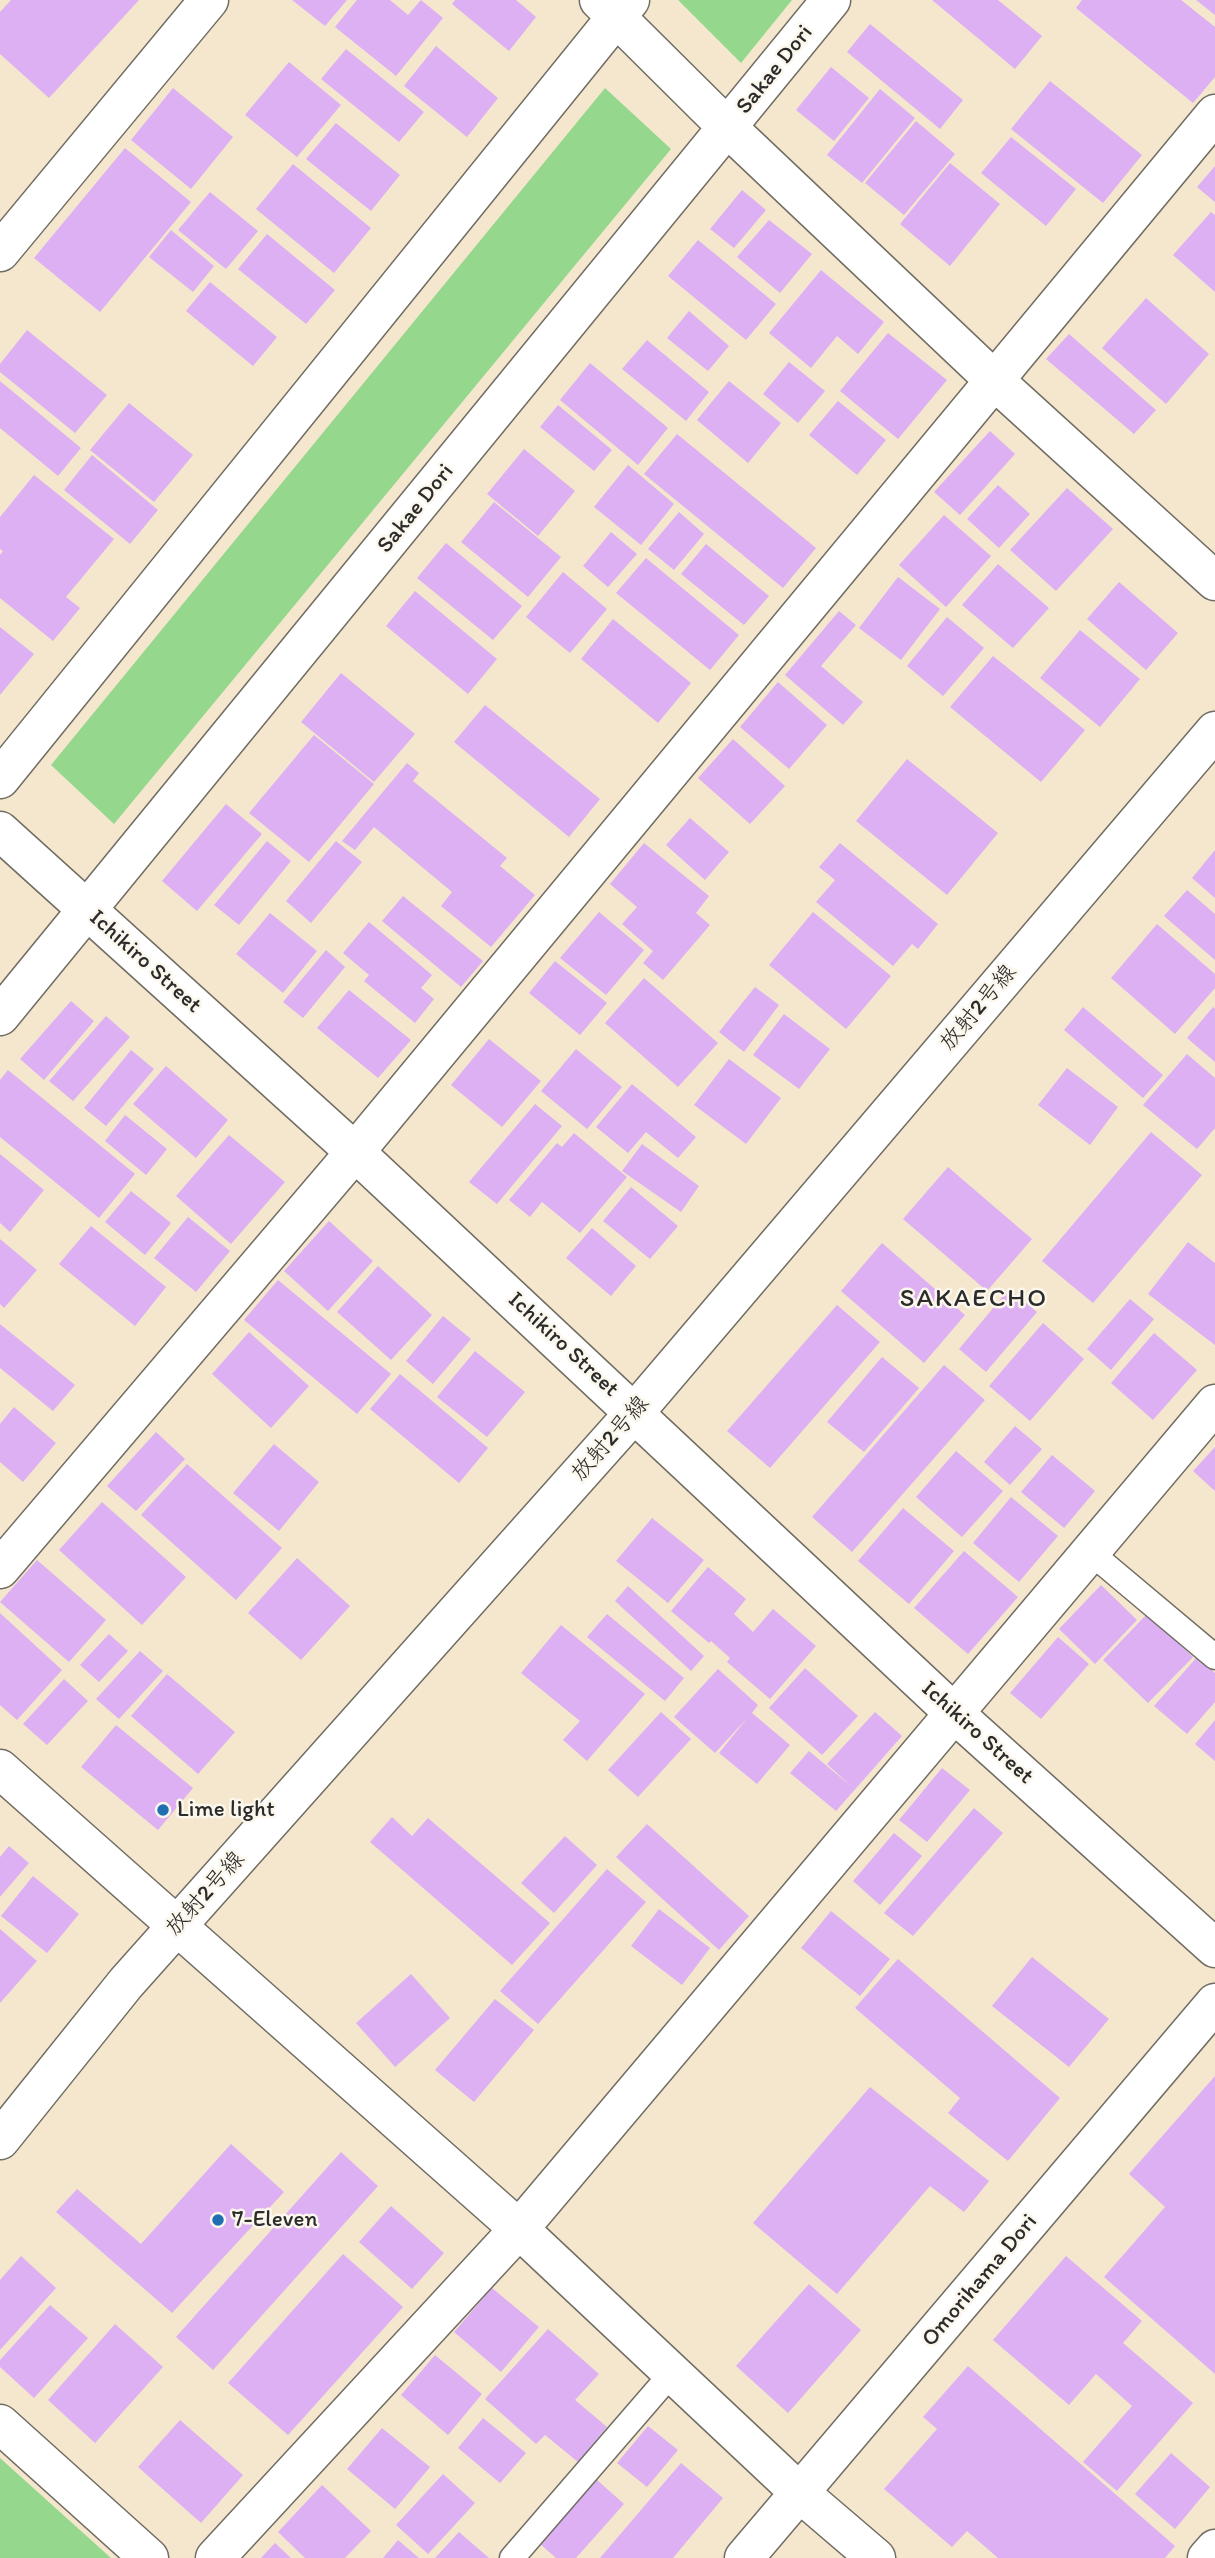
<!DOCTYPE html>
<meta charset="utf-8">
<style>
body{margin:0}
canvas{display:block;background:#f4e7cd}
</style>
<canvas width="1215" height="2558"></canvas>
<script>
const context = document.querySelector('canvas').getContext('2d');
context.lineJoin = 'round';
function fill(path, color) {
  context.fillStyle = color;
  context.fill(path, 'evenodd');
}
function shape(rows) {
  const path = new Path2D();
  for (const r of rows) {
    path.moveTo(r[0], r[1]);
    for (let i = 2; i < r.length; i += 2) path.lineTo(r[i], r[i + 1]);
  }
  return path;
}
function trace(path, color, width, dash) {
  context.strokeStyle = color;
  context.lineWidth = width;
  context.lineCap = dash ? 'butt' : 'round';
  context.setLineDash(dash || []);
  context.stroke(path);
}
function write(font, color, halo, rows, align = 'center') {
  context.font = font + ' Itim,"Klee One",sans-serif';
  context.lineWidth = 5;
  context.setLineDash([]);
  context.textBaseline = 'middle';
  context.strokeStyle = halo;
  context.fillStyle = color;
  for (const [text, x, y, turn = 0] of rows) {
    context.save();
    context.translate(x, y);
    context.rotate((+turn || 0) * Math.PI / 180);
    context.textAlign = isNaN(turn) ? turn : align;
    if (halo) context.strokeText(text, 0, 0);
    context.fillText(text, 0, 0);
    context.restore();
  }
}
const green = shape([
 [678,0,792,0,741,63],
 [605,88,671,149,114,824,51,765],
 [0,2458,111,2558,0,2558]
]);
const building = shape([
 [11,0,139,0,49,98,0,54,0,12],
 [292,0,347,0,325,26],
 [357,0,390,0,408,15,421,0,443,18,396,76,335,27],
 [455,0,516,0,536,17,509,51,452,4],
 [932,0,998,0,1042,36,1015,69],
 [1082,0,1181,0,1215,27,1215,77,1193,103,1076,8],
 [1196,0,1215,0,1215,15],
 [870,24,963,100,940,129,847,52],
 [436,46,498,98,467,137,404,86],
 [346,49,424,112,399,142,321,79],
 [289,62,341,105,297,157,245,115],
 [831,67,869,98,834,141,796,110],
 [1050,81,1142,155,1103,203,1011,129],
 [173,88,233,137,191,189,131,140],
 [880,89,915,118,862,183,827,155],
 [916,121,955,154,904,215,865,183],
 [336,123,400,175,371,211,306,159],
 [1011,137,1076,189,1046,226,981,173],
 [125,148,191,202,100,312,34,258],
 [950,163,1000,204,950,266,900,224],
 [293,164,371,228,334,273,256,209],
 [1215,166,1215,202,1197,187],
 [742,190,766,210,734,248,710,229],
 [210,192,258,231,226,269,178,230],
 [1211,212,1215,215,1215,292,1173,255],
 [769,220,812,254,780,293,737,257],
 [171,230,214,266,193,292,149,257],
 [267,234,335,290,306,324,238,269],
 [698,240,776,304,746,340,668,276],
 [821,270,884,322,858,354,837,336,811,368,769,333],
 [210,282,277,337,253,366,186,311],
 [1146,298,1209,354,1166,404,1102,348],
 [689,311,729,346,708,371,667,338],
 [27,330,107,395,75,433,0,372,0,364],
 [888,333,947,380,898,439,840,391],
 [1069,334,1156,410,1134,434,1046,359],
 [647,340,709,392,686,421,622,369],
 [789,362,825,391,798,423,763,394],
 [590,363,668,428,638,465,560,400],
 [0,381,81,448,58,476,0,428],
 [729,381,781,423,748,463,697,420],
 [838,401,886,440,857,475,809,435],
 [129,403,193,455,154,502,90,450],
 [558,405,612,450,594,471,540,427],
 [990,431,1015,454,960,515,934,492],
 [677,434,816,548,783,588,644,474],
 [524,449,575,491,538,536,487,494],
 [92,455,158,510,130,544,64,490],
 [628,465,674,504,641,545,594,507],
 [34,475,114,539,66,597,80,608,53,641,0,598,0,555,3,551,0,549,0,517],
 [998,485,1030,514,999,548,967,519],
 [1067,488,1113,529,1056,591,1010,550],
 [494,502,561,557,528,597,461,542],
 [679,512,704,534,674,570,648,549],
 [944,515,991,556,946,607,899,565],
 [611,532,637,554,608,587,583,566],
 [446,543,522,606,493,640,417,578],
 [706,544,769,596,744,625,681,574],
 [646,558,739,635,710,670,616,593],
 [998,564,1049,608,1013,648,962,605],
 [563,572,607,609,570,653,526,617],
 [898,577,940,609,901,660,859,628],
 [1119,582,1178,633,1146,670,1087,619],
 [415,591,497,659,468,694,386,626],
 [839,611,856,625,821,666,863,702,843,725,785,675],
 [947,617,984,648,943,696,907,666],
 [613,619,691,683,658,723,581,659],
 [0,627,34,654,0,695],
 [1080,630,1140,679,1100,727,1040,678],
 [993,656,1085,730,1041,782,950,707],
 [341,673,415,734,374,782,301,722],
 [778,682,827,725,789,769,740,727],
 [485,705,600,799,569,837,454,742],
 [314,735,374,784,309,862,249,813],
 [733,739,785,786,750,824,698,778],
 [907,759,998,833,947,895,856,821],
 [407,763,419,773,413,781,507,858,500,866,535,895,491,947,441,906,452,892,374,827,355,850,342,841],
 [226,804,262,834,197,911,162,881],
 [690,818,729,852,705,880,666,845],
 [267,841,291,861,239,925,214,905],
 [336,841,362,862,311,923,286,901],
 [644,843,709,896,696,913,710,925,663,980,643,963,653,951,622,924,637,907,610,884],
 [840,843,938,924,918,949,912,944,893,966,816,902,835,880,819,867],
 [1215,850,1215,898,1192,878],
 [1187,890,1215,914,1215,960,1164,916],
 [403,896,483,961,461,987,382,921],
 [599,912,644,950,606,995,560,958],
 [813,912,891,976,846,1029,769,965],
 [270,913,317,951,283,993,236,954],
 [369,922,432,975,421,988,434,999,415,1023,364,981,369,975,343,953],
 [1157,924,1215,974,1215,988,1175,1034,1111,978],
 [326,950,345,967,303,1018,283,1002],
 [555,961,607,1003,580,1035,529,993],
 [644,978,718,1043,678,1087,605,1023],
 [755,987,779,1005,744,1052,719,1032],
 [349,990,411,1040,378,1078,317,1028],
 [71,1001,94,1021,44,1080,20,1059],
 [1083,1007,1163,1075,1143,1098,1064,1030],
 [1213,1007,1215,1009,1215,1062,1187,1038],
 [784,1014,830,1049,799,1089,753,1055],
 [106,1016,130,1037,73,1101,49,1081],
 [489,1039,541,1081,502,1127,451,1085],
 [576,1049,622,1087,587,1129,541,1091],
 [131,1050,154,1069,106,1126,84,1108],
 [1187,1054,1215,1078,1215,1128,1197,1149,1143,1105],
 [729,1059,781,1098,746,1144,694,1105],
 [166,1066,228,1120,196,1158,133,1104],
 [1067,1068,1118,1107,1090,1145,1038,1105],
 [8,1070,135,1174,99,1218,0,1137,0,1080],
 [632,1084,696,1137,678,1158,646,1132,628,1153,596,1127],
 [535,1104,562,1126,497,1204,469,1182],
 [125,1115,167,1149,146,1175,105,1141],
 [1151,1132,1202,1175,1093,1303,1042,1261],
 [574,1133,627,1177,580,1233,542,1202,530,1217,509,1200,557,1143,562,1147],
 [229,1135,285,1182,231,1244,176,1196],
 [642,1144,699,1186,681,1212,622,1171],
 [0,1154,44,1190,10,1232,0,1223],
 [948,1167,1032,1239,987,1291,903,1219],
 [631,1187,678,1226,650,1259,603,1221],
 [131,1191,171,1223,145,1255,105,1222],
 [188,1217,230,1251,196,1292,154,1258],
 [329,1221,373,1261,328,1311,284,1271],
 [91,1226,166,1287,135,1326,59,1264],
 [592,1228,636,1266,611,1296,566,1258],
 [0,1239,37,1270,4,1308,0,1304],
 [1188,1242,1215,1263,1215,1345,1148,1294],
 [882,1243,965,1315,924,1363,841,1291],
 [378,1266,432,1315,391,1360,337,1312],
 [278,1280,391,1374,357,1414,244,1320],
 [1009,1289,1037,1312,986,1372,959,1349],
 [1130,1299,1154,1319,1111,1370,1087,1349],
 [837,1305,880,1342,770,1468,727,1431],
 [443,1316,471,1339,433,1384,406,1361],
 [1043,1323,1084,1359,1030,1421,989,1386],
 [0,1324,75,1385,53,1411,0,1368],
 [249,1332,309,1386,271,1428,212,1374],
 [1154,1333,1197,1370,1153,1420,1111,1383],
 [475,1351,525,1392,487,1437,437,1397],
 [882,1357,919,1388,864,1452,827,1422],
 [944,1365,985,1400,852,1552,812,1517],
 [400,1374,488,1448,459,1483,370,1409],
 [14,1407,56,1443,23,1482,0,1462,0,1424],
 [1015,1426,1042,1449,1010,1485,984,1462],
 [156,1432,185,1459,136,1511,107,1486],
 [274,1444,319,1482,279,1531,233,1493],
 [1215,1447,1215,1491,1193,1471],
 [956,1451,1003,1491,962,1537,916,1497],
 [1052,1455,1095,1491,1064,1528,1021,1492],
 [187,1464,282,1548,236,1600,141,1515],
 [1011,1497,1058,1536,1019,1582,973,1543],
 [102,1502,186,1577,142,1625,59,1550],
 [903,1508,954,1551,909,1604,858,1561],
 [652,1518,704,1560,668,1603,616,1561],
 [964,1551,1018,1597,968,1654,914,1608],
 [297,1558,350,1606,301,1660,248,1613],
 [37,1560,106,1620,69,1662,0,1602],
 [708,1567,746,1599,734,1614,753,1632,773,1609,816,1646,770,1699,727,1662,730,1658,711,1641,709,1643,671,1611],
 [1101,1585,1137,1620,1095,1664,1059,1629],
 [628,1586,704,1656,691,1671,615,1601],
 [0,1613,62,1670,17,1720,0,1705],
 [607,1614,684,1678,665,1701,587,1637],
 [1147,1614,1193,1657,1148,1703,1103,1660],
 [561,1625,645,1694,587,1761,563,1740,580,1721,521,1673],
 [109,1634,128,1651,99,1682,80,1665],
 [1058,1637,1089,1664,1041,1719,1010,1693],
 [140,1651,163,1671,119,1719,96,1699],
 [1197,1657,1215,1673,1215,1702,1187,1734,1154,1706],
 [805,1668,858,1716,822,1755,769,1708],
 [718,1669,758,1705,752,1713,790,1745,757,1784,719,1753,748,1717,715,1753,674,1717],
 [167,1674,235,1732,198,1774,131,1716],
 [64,1679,88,1701,47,1745,23,1724],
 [661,1712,691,1739,638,1797,608,1770],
 [875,1712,902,1736,836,1811,790,1773,809,1751,852,1787,827,1764],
 [1215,1720,1215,1761,1195,1744],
 [116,1725,193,1788,158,1830,81,1767],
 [942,1768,970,1790,927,1842,899,1820],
 [974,1808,1003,1833,913,1936,884,1913],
 [392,1817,412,1836,428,1818,550,1923,512,1965,370,1842],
 [647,1824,749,1916,719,1950,616,1857],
 [894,1833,922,1856,880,1905,853,1881],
 [565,1836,597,1865,554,1913,521,1883],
 [9,1846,29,1863,0,1897,0,1857],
 [607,1869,646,1902,538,2024,500,1991],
 [33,1876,79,1914,47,1953,1,1916],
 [659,1909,710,1948,682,1985,631,1946],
 [831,1911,890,1959,860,1996,801,1948],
 [0,1929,37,1961,0,2003],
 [1032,1957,1109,2019,1069,2067,992,2006],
 [898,1959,1060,2098,1008,2161,948,2113,960,2098,855,2008],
 [411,1974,450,2018,395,2067,356,2023],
 [495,1999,534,2030,474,2102,435,2070],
 [1215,2076,1215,2374,1104,2277,1165,2207,1129,2174],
 [870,2087,989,2181,964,2212,930,2186,837,2294,753,2223],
 [231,2144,284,2192,172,2313,56,2212,77,2189,141,2244],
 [341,2152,378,2186,213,2370,176,2337],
 [391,2206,444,2253,412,2289,359,2242],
 [343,2254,403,2307,288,2435,228,2383],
 [21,2256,56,2288,0,2350,0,2280],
 [1066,2256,1142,2321,1123,2343,1193,2403,1117,2491,1083,2462,1132,2406,1096,2374,1069,2405,993,2340],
 [809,2284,861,2330,788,2413,736,2366],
 [492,2288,539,2327,501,2372,454,2332],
 [50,2305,88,2338,34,2398,0,2367,0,2360],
 [115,2324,163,2367,95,2443,48,2400],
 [548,2329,599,2374,575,2400,607,2427,578,2462,545,2435,536,2444,485,2399],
 [435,2355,482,2394,448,2435,401,2395],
 [968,2366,1175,2546,1165,2558,998,2558,967,2531,952,2547,884,2489,937,2429,923,2417],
 [483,2418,526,2453,500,2483,458,2448],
 [180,2420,243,2475,201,2523,138,2467],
 [648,2426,678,2450,647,2487,617,2463],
 [382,2428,430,2467,395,2509,347,2469],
 [1171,2453,1210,2487,1175,2529,1135,2494],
 [681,2463,723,2498,673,2558,600,2558],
 [443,2474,475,2503,428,2554,396,2525],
 [596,2479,624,2504,576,2558,556,2558,539,2543],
 [322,2485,371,2531,345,2558,305,2558,278,2532],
 [459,2532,489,2558,435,2558],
 [398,2540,419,2558,383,2558],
 [275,2543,291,2558,261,2558]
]);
const service = shape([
 [1090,1552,1215,1657],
 [512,2558,672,2373]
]);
const minor = shape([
 [599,0,728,128,994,380,1215,581],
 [0,252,209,0],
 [0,779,630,0],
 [0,1016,831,0],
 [0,1569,355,1152,1215,114],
 [0,2424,149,2558],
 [215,2558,519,2229,1215,1404],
 [1207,2558,1215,2549]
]);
const tertiary = shape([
 [0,831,355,1152,955,1714,1215,1948],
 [0,1769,519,2229,800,2493,876,2558],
 [0,2140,126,1983,635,1412,1215,731],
 [744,2558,1215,2003]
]);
const markers = [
 [163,1810,7,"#1f6fb2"],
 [218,2220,7,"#1f6fb2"]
];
const streetNames = [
 ["Sakae Dori",775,70,-51],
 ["Sakae Dori",416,509,-51],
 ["Ichikiro Street",145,962,42],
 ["放射2号線",979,1008,-50],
 ["Ichikiro Street",563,1345,43],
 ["放射2号線",611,1439,-49],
 ["Ichikiro Street",977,1733,42],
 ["放射2号線",206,1894,-48],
 ["Omorihama Dori",980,2281,-50]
];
const poiNames = [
 ["Lime light",177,1810],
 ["7-Eleven",232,2220]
];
const quarterNames = [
 ["SAKAECHO",974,1299]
];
fill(green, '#96d78e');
fill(building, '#dcb0f3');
trace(service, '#716d64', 27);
trace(minor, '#716d64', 41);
trace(tertiary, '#716d64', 41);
trace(service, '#fff', 24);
trace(minor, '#fff', 38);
trace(tertiary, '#fff', 38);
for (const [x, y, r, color] of markers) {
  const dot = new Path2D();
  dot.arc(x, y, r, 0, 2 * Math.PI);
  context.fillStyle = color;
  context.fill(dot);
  trace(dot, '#fbf7ec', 2.5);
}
write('23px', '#2b2b2b', '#fbf7ec', streetNames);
write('23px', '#2b2b2b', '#fbf7ec', poiNames, 'left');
context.letterSpacing = '2px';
write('26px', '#2b2b2b', '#fbf7ec', quarterNames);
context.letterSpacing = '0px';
</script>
